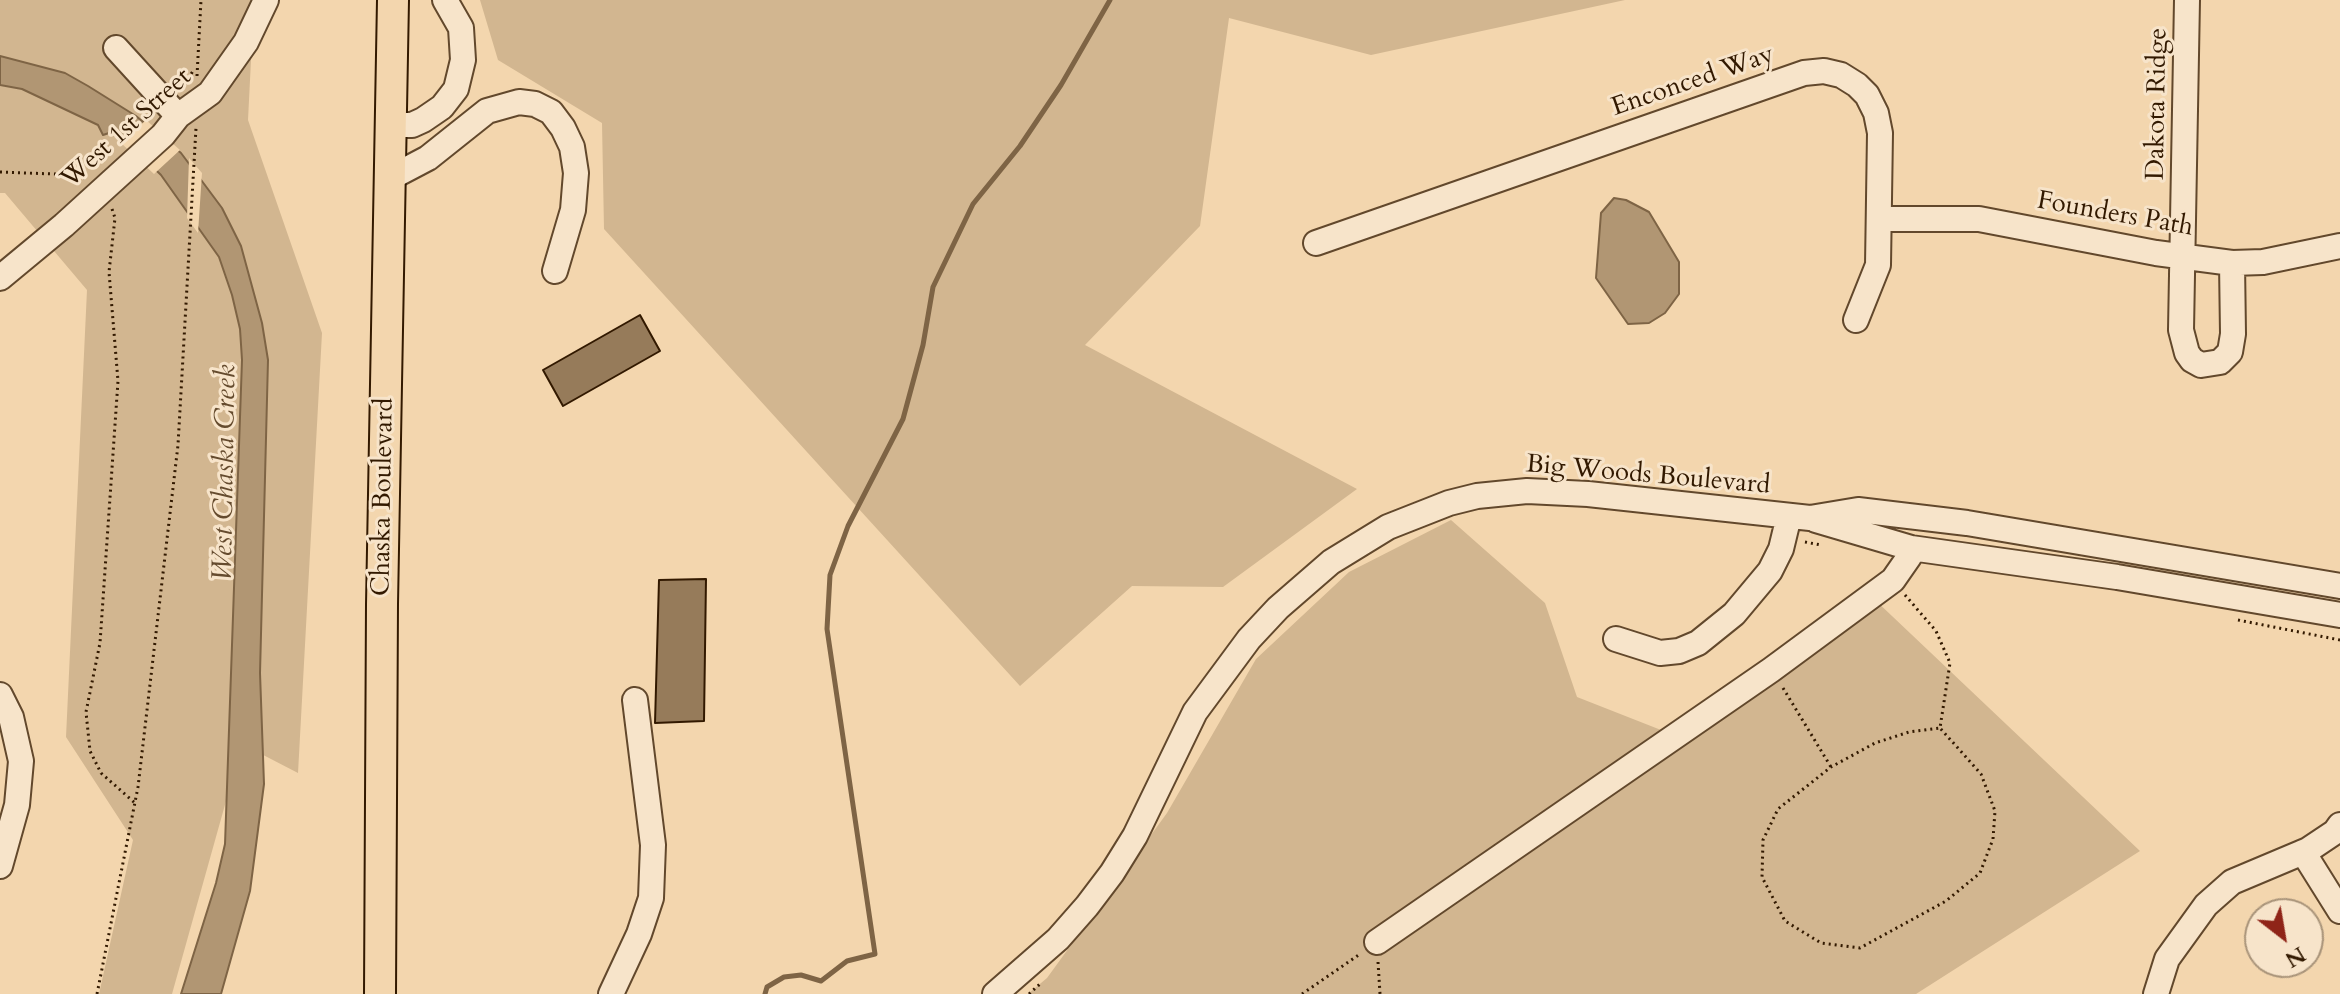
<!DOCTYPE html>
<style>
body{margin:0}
#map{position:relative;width:2340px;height:994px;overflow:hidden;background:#f3d6ae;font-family:Cardo,serif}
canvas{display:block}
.north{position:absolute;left:2244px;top:898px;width:80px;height:80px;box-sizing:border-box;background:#f7e4ca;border:2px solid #a89379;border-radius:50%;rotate:149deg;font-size:22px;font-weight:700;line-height:32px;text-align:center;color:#321900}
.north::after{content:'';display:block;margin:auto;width:28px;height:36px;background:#8f2418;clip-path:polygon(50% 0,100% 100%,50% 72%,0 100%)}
</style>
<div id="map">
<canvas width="2340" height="994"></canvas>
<div class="north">N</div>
</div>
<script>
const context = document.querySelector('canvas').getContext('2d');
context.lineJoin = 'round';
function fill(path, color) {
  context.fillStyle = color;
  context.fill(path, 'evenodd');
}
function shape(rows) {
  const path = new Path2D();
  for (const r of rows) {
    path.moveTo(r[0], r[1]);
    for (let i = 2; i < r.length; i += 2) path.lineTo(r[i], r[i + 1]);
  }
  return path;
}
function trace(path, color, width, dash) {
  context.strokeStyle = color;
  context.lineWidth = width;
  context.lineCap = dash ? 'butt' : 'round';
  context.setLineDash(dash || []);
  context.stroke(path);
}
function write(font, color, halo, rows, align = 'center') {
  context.font = font + ' Cardo,serif';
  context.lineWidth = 6;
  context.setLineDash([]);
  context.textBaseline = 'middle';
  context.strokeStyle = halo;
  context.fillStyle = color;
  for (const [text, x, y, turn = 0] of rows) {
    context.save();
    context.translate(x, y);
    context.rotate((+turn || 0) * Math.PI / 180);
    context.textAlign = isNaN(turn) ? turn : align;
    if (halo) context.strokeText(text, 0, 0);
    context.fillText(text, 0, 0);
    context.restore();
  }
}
const green = shape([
 [0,0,254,0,248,120,322,333,298,773,242,744,172,994,99,994,133,840,66,737,87,290,5,193,0,193],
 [480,0,1625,0,1371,55,1229,18,1200,226,1085,345,1357,489,1223,587,1132,586,1020,686,604,229,602,123,498,60],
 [1451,520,1545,603,1577,697,1689,741,1873,598,2140,851,1916,994,1028,994,1047,978,1167,813,1256,659,1349,572]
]);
const water = shape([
 [0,56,65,73,88,86,136,116,181,153,222,208,241,246,262,323,268,360,260,673,264,784,250,891,221,994,181,994,216,883,225,844,242,360,240,329,232,295,219,257,161,175,125,140,109,133,103,135,98,125,22,89,0,85,0,56],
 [1614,198,1626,200,1649,212,1679,262,1679,294,1665,313,1649,323,1628,324,1596,278,1601,213,1614,198]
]);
const pier = shape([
 [146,120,180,150,154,174,121,143],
 [189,158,202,173,198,233,187,218]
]);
const stream = shape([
 [765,994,767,987,784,977,801,975,821,981,847,961,875,954,827,629,830,575,848,526,903,419,923,345,933,287,973,204,1020,146,1061,85,1110,0]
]);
const building = shape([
 [640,315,660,351,563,406,543,370,640,315],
 [706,579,704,721,655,723,659,580,706,579]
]);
const path = shape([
 [197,76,201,0],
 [185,84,193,71],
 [0,172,80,175,87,180],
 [112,209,115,218,109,272,118,381,100,643,86,712,90,751,101,773,135,803],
 [1805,542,1821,545],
 [1905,595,1936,631,1950,663,1940,728,1909,732,1875,743,1831,767,1778,809,1763,840,1762,877,1785,921,1821,943,1860,948,1946,901,1980,873,1993,839,1995,811,1981,774,1940,728],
 [2238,620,2340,640],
 [1783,688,1831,767],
 [1378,962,1380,994],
 [97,994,138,787,178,445,196,128],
 [1029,994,1041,983],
 [1302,994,1360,954]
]);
const minor = shape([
 [2187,0,2181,330,2187,353,2192,360,2201,365,2220,362,2230,352,2233,334,2232,263],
 [116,48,178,116],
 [391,125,412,125,423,120,442,107,456,89,463,60,461,28,445,0],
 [390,178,428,158,487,111,519,102,535,104,551,112,563,128,572,147,576,173,573,210,555,271],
 [1879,219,1979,219,2156,253,2232,263,2263,262,2340,246],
 [1316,243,1804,73,1824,71,1841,75,1857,85,1867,95,1876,113,1880,133,1878,265,1856,320],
 [0,278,64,225,163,135,178,116,210,93,246,42,266,0],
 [1816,520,1911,548,2117,577,2340,615],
 [1616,639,1660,653,1679,651,1698,643,1734,614,1770,571,1781,549,1789,516],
 [0,695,11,717,21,761,17,805,0,866],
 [2303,852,2340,911],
 [1377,942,1771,670,1893,580,1909,557,1911,548],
 [611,994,639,934,651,898,653,845,635,700],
 [995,994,1058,939,1087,906,1112,873,1135,836,1195,712,1249,639,1278,608,1331,562,1388,527,1449,503,1477,496,1527,491,1588,494,1810,518,1858,510,1967,523,2340,586],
 [2156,994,2167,959,2206,905,2232,882,2308,850,2335,832,2340,825]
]);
const major = shape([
 [380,994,382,604,393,0]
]);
const streetNames = [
 ["Enconced Way",1693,82,-19],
 ["Dakota Ridge",2158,104,-89],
 ["West 1st Street",127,129,-42],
 ["Founders Path",2115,215,10],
 ["Big Woods Boulevard",1648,476,5],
 ["Chaska Boulevard",384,497,-89]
];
const waterNames = [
 ["West Chaska Creek",226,473,-89]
];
fill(green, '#d2b690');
fill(water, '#b19673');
trace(water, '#7e6445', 2);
fill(pier, '#f3d6ae');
trace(stream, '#7e6445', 5);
fill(building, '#967b5a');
trace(building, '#321900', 2);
trace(minor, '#62482c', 28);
trace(major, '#321900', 34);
trace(path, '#321900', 3, [2, 4]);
trace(minor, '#f7e4ca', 24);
trace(major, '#f3d6ae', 30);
write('26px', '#321900', '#f7e4ca', streetNames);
write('italic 28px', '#654b2e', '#f7e4ca', waterNames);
</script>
